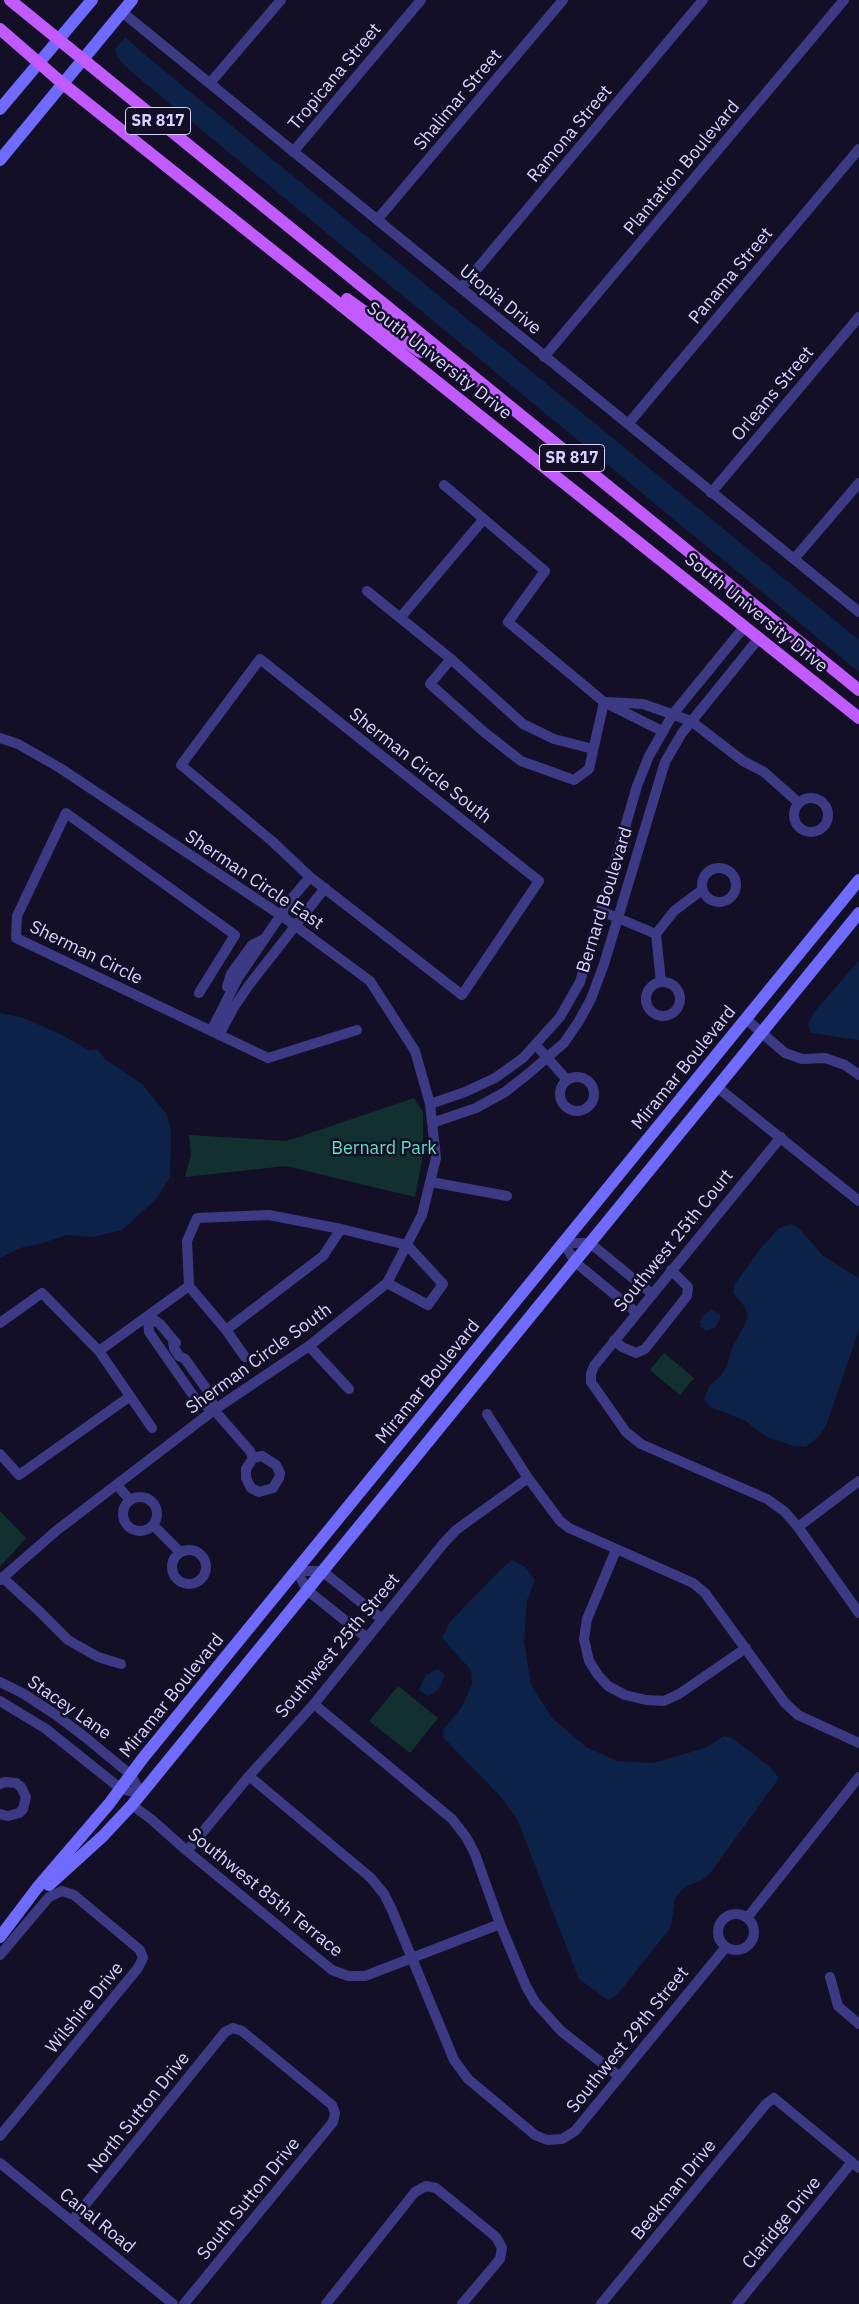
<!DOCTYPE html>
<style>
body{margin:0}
canvas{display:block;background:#130f26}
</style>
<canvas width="859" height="2304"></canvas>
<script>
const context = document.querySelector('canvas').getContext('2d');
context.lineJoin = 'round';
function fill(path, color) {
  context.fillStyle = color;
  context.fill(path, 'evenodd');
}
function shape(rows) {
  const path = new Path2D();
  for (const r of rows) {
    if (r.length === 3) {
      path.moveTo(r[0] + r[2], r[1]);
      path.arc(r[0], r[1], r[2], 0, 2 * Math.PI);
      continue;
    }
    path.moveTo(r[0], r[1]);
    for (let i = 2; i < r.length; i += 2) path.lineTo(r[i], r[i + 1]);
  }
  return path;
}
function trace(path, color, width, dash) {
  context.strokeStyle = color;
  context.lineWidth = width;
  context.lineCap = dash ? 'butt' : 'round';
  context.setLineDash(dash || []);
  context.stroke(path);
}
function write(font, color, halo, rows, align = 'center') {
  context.font = font + ' "IBM Plex Sans",sans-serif';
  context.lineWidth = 5;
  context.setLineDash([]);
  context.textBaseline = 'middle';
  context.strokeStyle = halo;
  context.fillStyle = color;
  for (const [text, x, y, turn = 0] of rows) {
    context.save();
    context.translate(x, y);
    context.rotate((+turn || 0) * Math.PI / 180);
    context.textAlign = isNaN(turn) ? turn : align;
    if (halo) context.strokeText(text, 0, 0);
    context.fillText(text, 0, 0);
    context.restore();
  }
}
const green = shape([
 [414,1098,423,1112,423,1155,415,1197,286,1166,185,1177,191,1155,189,1135,287,1141],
 [664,1353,694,1378,680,1395,650,1370],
 [0,1511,26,1538,0,1567],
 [398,1686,438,1718,410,1753,369,1721]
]);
const water = shape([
 [125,37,144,54,859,640,859,672,129,70,117,56,115,49],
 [859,960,859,1040,811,1033,808,1024,813,1014],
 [0,1013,24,1018,62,1035,88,1050,97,1049,105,1059,143,1085,167,1115,171,1130,170,1177,157,1198,122,1230,93,1237,66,1235,43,1243,20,1248,0,1258],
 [790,1224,799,1228,823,1256,859,1278,859,1330,826,1426,818,1437,806,1447,793,1446,767,1437,744,1420,710,1407,704,1400,709,1386,721,1376,727,1366,732,1348,745,1324,748,1315,745,1307,733,1293,735,1284,761,1248,778,1229],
 [711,1309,720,1315,720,1318,716,1327,706,1331,700,1326,702,1324,700,1323,702,1317],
 [512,1560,525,1567,535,1580,527,1600,524,1641,531,1685,552,1718,586,1747,617,1761,653,1763,705,1748,724,1736,734,1739,770,1767,779,1778,711,1872,702,1880,686,1886,675,1898,671,1927,617,1995,608,2000,579,1979,517,1819,500,1796,443,1737,444,1728,462,1707,472,1684,471,1670,442,1638,449,1623,501,1569],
 [437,1669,445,1675,438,1690,428,1696,419,1690,426,1675]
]);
const street = shape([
 [122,12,859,612],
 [210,83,281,0],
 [293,152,421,0],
 [377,220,563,0],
 [461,288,703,0],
 [544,357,844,0],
 [628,424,859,149],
 [444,485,545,571,508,622,604,702,662,731],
 [711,493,859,317],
 [794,559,859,483],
 [367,591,451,659,430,684,484,732,521,761,574,780,589,769,604,702],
 [400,618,483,520],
 [260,659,539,881,462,995,310,877,273,842,181,765,260,659],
 [451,659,523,724,554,739,593,749],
 [607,702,643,704,691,721,743,761,764,772,799,803],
 [0,738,18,744,60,768,282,916,370,981,415,1051,430,1104,436,1158,422,1215,387,1283,309,1346,214,1410,56,1531,0,1580],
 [811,815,17],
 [719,885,17],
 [601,911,656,934],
 [663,999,17],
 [661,982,656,934,674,911,702,890],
 [227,987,231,974,252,945,264,939],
 [199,993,235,935,66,813,17,916,16,938,268,1058,357,1030],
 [746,1019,785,1053,802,1059,825,1058,845,1065,859,1075],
 [211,1031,238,978,293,897,310,877],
 [219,1035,234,1007,249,985,325,888],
 [536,1045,567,1080],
 [577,1094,17],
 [717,1087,859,1201],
 [430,1104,465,1092,495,1078,523,1058,560,1017,580,982,637,786,649,756,673,714,745,626],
 [432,1123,476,1108,505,1092,528,1074,564,1043,579,1021,591,999,604,964,665,762,682,733,759,638],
 [781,1137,594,1366,591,1374,591,1382,626,1432,641,1444,767,1499,784,1511,798,1527,859,1613],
 [431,1182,507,1196],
 [637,1313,575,1262,564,1243,590,1243,652,1294],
 [148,1316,149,1332,197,1401,214,1410,250,1451,253,1458,246,1469,246,1478,251,1488,259,1492,273,1488,279,1478,280,1473,276,1465,262,1456,253,1458],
 [148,1316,160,1324,176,1343],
 [0,1323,42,1293,99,1351,152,1428],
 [226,1330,323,1256,341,1229],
 [614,1340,622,1347,636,1353,645,1349,687,1296,688,1287,671,1270],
 [173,1341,174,1348,179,1356,185,1359,210,1394,214,1410],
 [309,1346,349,1389],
 [99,1351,189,1286],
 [245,1357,226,1330,189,1286,187,1241,197,1218,269,1215,341,1229,407,1245,443,1284,428,1305,387,1283],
 [487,1414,528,1478,560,1521,569,1528,693,1583,705,1593,785,1703,798,1715,859,1743],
 [0,1454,19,1475,129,1397],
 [117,1485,130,1500],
 [140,1514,17],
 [153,1525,180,1552],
 [798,1527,859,1481],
 [189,1567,17],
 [616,1550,587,1619,584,1639,589,1661,598,1675,608,1686,625,1695,646,1700,664,1701,679,1694,746,1648],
 [2,1577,39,1611,68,1640,98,1657,121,1664],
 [367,1638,307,1590,297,1571,322,1571,382,1619],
 [0,1682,24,1694,56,1715,85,1737,131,1775,141,1794],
 [0,1701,46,1729,121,1789,141,1794],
 [314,1704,452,1819,466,1837,475,1854,500,1924,526,1986,535,2002,561,2031,620,2077],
 [249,1776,371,1878,384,1894,392,1910,454,2060,468,2079,535,2135,547,2140,562,2139,575,2131,726,1947],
 [0,1784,5,1782,16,1783,21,1787,26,1797,23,1809,19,1813,8,1816,0,1814],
 [132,1805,151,1819,187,1851,332,1970,348,1976,365,1976,500,1924],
 [187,1851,249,1776,314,1704,443,1544,456,1530,528,1478],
 [736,1932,18],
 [747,1918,859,1777],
 [0,1955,49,1897,62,1891,74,1895,140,1950,143,1958,138,1968,0,2136],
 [830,1977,838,2006,859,2024],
 [0,2163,173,2304],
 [72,2221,225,2032,233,2028,242,2031,332,2105,335,2113,333,2122,184,2304],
 [326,2304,415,2192,426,2186,436,2188,496,2237,502,2248,500,2259,462,2304],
 [601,2304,766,2104,774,2098,859,2168],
 [737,2304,852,2162]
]);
const secondary = shape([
 [0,109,92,0],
 [0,160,132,0],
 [49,1885,103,1836,132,1805,859,913],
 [0,1937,37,1888,109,1804,143,1758,859,880]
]);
const primary = shape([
 [10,0,859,690],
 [0,29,62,83,859,718],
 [347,299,420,352,439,349]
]);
const shields = [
 [158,121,65],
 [572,458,65]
];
const shieldNames = [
 ["SR 817",158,121],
 ["SR 817",572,458]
];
const streetNames = [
 ["Tropicana Street",335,77,-50],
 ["Shalimar Street",458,100,-50],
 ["Ramona Street",570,134,-50],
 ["Plantation Boulevard",682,168,-50],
 ["Panama Street",731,276,-50],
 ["Utopia Drive",500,300,39],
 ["South University Drive",439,361,38],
 ["Orleans Street",773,394,-50],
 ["South University Drive",756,613,39],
 ["Sherman Circle South",420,766,38],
 ["Sherman Circle East",254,880,34],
 ["Bernard Boulevard",605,900,-73],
 ["Sherman Circle",86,953,26],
 ["Miramar Boulevard",684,1068,-51],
 ["Southwest 25th Court",674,1241,-51],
 ["Sherman Circle South",259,1359,-36],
 ["Miramar Boulevard",428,1382,-51],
 ["Southwest 25th Street",338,1646,-50],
 ["Miramar Boulevard",172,1696,-51],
 ["Stacey Lane",69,1708,35],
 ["Southwest 85th Terrace",265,1893,39],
 ["Wilshire Drive",85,2008,-51],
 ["Southwest 29th Street",628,2040,-51],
 ["North Sutton Drive",139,2113,-51],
 ["Beekman Drive",674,2190,-51],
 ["South Sutton Drive",249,2199,-51],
 ["Canal Road",97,2221,39],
 ["Claridge Drive",782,2223,-51]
];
const parkNames = [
 ["Bernard Park",384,1149]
];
fill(green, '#12302f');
fill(water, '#0c2248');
trace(street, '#3d3a85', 10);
trace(secondary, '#6f6bff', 12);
trace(primary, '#c25bff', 12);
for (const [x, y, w] of shields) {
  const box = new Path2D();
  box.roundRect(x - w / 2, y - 13.5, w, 27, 4);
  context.fillStyle = '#130f26';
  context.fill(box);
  trace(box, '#d9d4ff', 1);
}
write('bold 16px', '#d9d4ff', null, shieldNames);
write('18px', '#d9d4ff', '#130f26', streetNames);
write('18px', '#5fe0c0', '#130f26', parkNames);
</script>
